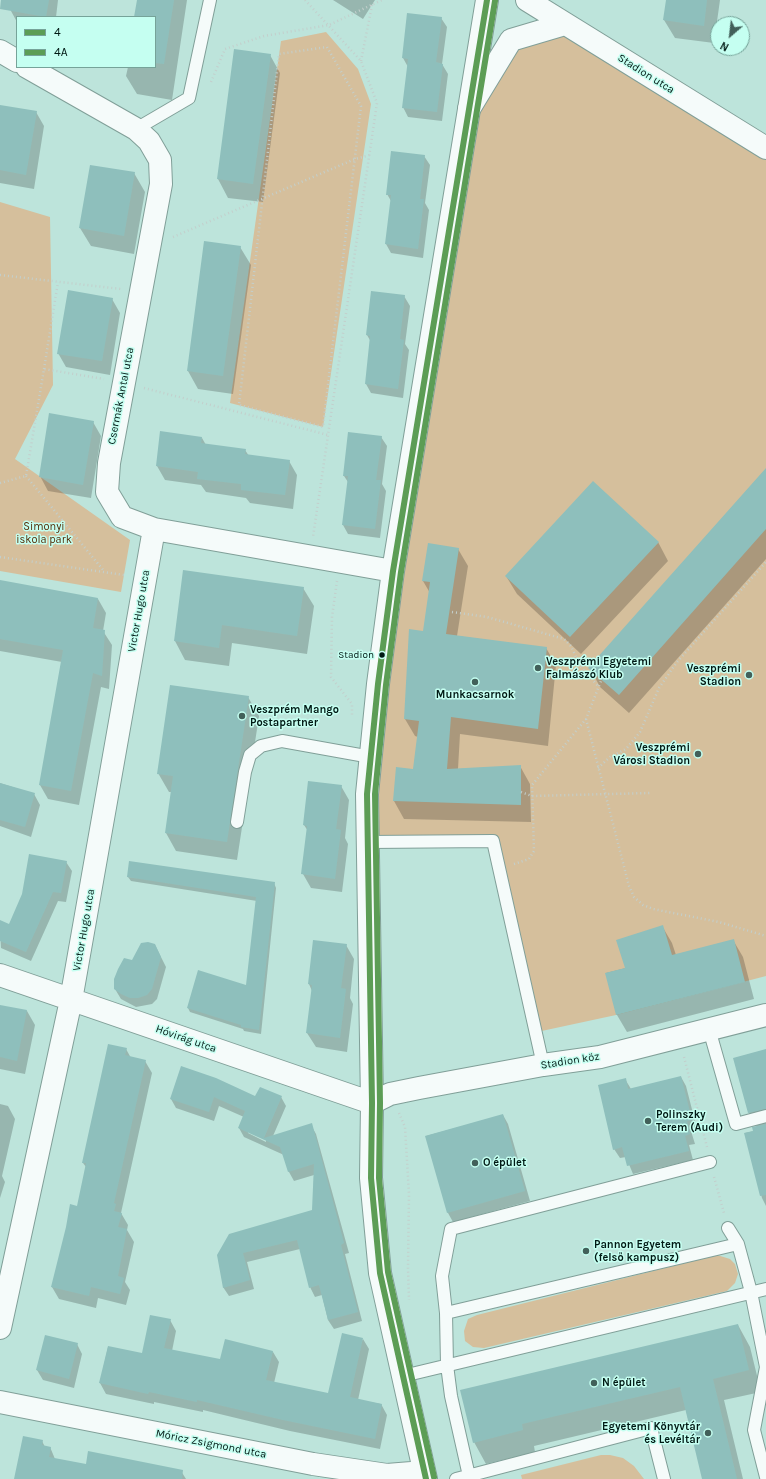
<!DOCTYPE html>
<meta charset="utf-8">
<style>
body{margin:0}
#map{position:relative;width:766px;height:1479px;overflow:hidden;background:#bde4db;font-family:Karla,sans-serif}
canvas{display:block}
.legend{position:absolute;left:16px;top:16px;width:140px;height:52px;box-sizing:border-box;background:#c5fff1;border:1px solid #76a399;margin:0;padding:5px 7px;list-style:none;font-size:12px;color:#001914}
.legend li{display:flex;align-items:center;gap:8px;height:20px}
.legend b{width:20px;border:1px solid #76a399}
.north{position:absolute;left:710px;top:16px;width:40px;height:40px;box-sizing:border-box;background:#c5fff1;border:1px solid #76a399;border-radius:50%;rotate:208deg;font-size:11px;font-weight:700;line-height:16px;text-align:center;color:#001914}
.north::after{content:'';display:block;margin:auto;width:14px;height:18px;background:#42605a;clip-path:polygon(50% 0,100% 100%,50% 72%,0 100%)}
</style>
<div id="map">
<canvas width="766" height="1479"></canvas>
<ul class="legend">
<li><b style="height:5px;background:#5c9d55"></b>4</li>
<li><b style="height:5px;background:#5c9d55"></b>4A</li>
</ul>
<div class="north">N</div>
</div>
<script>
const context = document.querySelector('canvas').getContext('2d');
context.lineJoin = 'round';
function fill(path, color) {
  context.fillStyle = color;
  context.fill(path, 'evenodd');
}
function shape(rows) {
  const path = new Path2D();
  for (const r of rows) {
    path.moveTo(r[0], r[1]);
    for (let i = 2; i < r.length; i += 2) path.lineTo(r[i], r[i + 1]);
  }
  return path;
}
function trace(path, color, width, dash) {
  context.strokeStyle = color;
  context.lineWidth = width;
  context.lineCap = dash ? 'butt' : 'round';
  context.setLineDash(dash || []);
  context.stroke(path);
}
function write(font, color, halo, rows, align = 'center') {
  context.font = font + ' Karla,sans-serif';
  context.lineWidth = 3;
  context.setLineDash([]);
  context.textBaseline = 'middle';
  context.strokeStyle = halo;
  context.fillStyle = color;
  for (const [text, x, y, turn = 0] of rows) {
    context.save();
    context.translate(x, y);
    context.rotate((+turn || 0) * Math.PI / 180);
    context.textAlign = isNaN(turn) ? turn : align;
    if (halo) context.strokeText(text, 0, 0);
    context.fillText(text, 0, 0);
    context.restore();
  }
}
const green = shape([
 [565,24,766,148,766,976,616,1015,537,1032,493,841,367,843,366,794,469,109,511,40],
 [326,32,358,69,371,104,323,427,230,403,281,41],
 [0,202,50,217,53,385,15,459,130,540,121,592,0,571],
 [717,1255,730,1259,735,1264,738,1274,735,1283,727,1291,484,1348,473,1347,465,1341,464,1331,468,1319,477,1315],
 [601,1455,610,1455,623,1458,634,1466,644,1479,522,1479,521,1475]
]);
const shadow = shape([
 [12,0,58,0,56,17,17,17,17,22,11,11],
 [138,0,187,0,172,100,137,94,126,76,128,67,155,67,155,17,135,17],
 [333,0,375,0,363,19],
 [667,0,720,0,714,43,675,38,664,20],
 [441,18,447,27,442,64,448,74,442,121,408,117,403,107,408,67,403,58],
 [235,50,270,55,280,73,263,202,228,198,218,179],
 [0,106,36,112,44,126,34,189,0,183],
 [424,156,430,165,425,203,429,210,423,258,391,253,386,244,391,201,387,194],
 [134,173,145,192,134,254,91,246,80,228],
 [240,247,251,265,233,394,198,389,188,371],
 [404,296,410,306,405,344,409,350,403,398,371,393,366,384,371,342,367,335],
 [112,299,120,313,110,375,66,367,58,353],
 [93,422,101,436,91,498,48,491,40,476],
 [381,437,387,446,382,484,386,491,380,538,348,534,343,525,348,482,344,476],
 [202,438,206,445,245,450,249,456,289,461,297,475,293,509,250,503,246,498,206,492,201,485,165,480,157,466],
 [766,469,766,559,629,713,600,687,590,668],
 [658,542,668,561,581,654,517,594,506,576],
 [458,549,468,566,457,636,546,648,556,665,548,746,460,734,458,769,520,766,530,784,531,822,404,819,394,801,397,768,414,770,418,737,415,736,405,719,424,632,430,593,423,581],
 [184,571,303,588,314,606,307,654,232,643,229,666,185,660,175,641],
 [0,581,98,599,106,613,103,631,112,645,109,689,101,687,79,805,48,799,40,785,62,662,0,651],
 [248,697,259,716,237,860,176,851,166,833,172,792,169,792,158,773],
 [0,783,34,794,40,805,31,837,0,826],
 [341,786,349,800,345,838,348,844,342,892,311,888,303,874,308,831,304,825],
 [66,862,72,871,66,902,58,901,31,961,1,948,0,929,9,925],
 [128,877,274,883,276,888,261,1034,244,1031,243,1029,190,1012,188,1008,247,986,257,901,131,881],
 [662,926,672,943,676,955,733,940,743,957,754,999,627,1032,617,1015,606,973,626,968],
 [155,945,166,967,157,999,152,1004,136,1007,121,999,115,989,133,961],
 [346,945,354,959,350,998,353,1004,347,1052,316,1047,307,1033,312,991,309,984],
 [0,1006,27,1011,35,1025,25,1074,0,1069],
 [126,1049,131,1058,145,1061,152,1073,121,1213,128,1225,127,1230,134,1242,125,1282,130,1290,126,1305,98,1298,96,1308,59,1299,52,1287,78,1207,86,1167,83,1163],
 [766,1050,766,1206,762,1198,745,1133,754,1131,757,1127,749,1113],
 [182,1067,256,1098,281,1097,286,1106,273,1136,311,1125,316,1134,349,1253,345,1254,362,1321,334,1329,328,1320,322,1295,315,1297,310,1287,300,1249,247,1262,254,1289,229,1296,223,1287,230,1235,313,1211,314,1175,294,1181,289,1172,284,1155,244,1137,239,1128,244,1117,219,1106,214,1121,176,1108,171,1099],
 [248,1131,266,1139,266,1142,248,1133],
 [681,1077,686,1086,697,1129,691,1131,695,1144,689,1145,693,1160,633,1174,626,1157,620,1158,614,1149,625,1079,631,1089],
 [0,1104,8,1106,15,1119,2,1176,5,1182,0,1198],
 [503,1115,508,1124,530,1201,453,1222,448,1213,426,1136],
 [170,1320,176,1331,172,1351,221,1361,273,1352,279,1362,274,1383,329,1394,363,1339,369,1349,358,1400,381,1404,387,1415,380,1449,290,1431,203,1410,203,1412,154,1402,154,1404,106,1394,100,1383,108,1347,143,1355],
 [738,1325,750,1347,761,1392,724,1400,743,1479,703,1479,686,1410,534,1446,535,1452,486,1464,474,1442],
 [77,1344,82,1354,74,1388,43,1380,37,1370],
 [42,1441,45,1447,50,1447,55,1459,86,1465,181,1471,186,1479,15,1479]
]);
const building = shape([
 [1,0,49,0,46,17,0,9],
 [137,0,174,0,164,64,155,63,155,17,134,17],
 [666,0,707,0,704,26,663,20],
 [407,13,442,17,436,62,443,64,437,112,402,108,408,59,402,58],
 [234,49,271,54,253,184,217,179],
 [0,105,37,111,26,175,0,170],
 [391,151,425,155,420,199,424,199,418,249,385,244,391,195,386,195],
 [90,165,135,172,124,236,79,228],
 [204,241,241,246,223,376,187,371],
 [68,290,113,298,102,361,57,354],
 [371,291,405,295,400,339,404,340,398,389,365,384,370,336,366,335],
 [49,413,94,421,83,485,39,477],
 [160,431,202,437,201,443,246,449,245,454,290,460,285,495,241,490,241,484,197,479,198,472,156,466],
 [348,432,382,436,376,480,381,480,375,529,342,525,348,476,343,476],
 [766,468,766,529,619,695,588,668],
 [593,481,659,542,570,637,505,576],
 [428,543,459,548,446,634,547,647,538,729,451,717,447,769,521,765,521,805,393,801,396,767,413,769,419,721,404,719,409,629,423,631,430,582,422,581],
 [183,570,304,587,297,636,222,625,219,648,174,641],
 [0,580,98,598,93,628,105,630,102,676,93,673,71,791,39,785,63,650,0,639],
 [170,685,249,696,227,842,165,833,173,776,157,774],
 [308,781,342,785,336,829,341,830,335,879,301,874,307,826,303,825],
 [0,783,35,793,25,827,0,820],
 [29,854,67,861,61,893,53,892,26,952,0,941,0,920,9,924,22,894],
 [129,861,275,882,259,1030,241,1027,241,1025,187,1008,198,970,246,985,256,897,127,877],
 [663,925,672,955,734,939,745,982,616,1015,605,973,625,968,616,940],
 [313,940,347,944,341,988,346,989,340,1038,306,1033,312,985,308,984],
 [148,942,155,944,161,957,152,989,147,995,138,998,130,998,121,994,114,989,114,979,118,969,124,958,132,960,141,943],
 [0,1005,27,1010,17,1061,0,1057],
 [108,1044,127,1048,125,1055,146,1060,114,1203,116,1204,114,1211,122,1213,118,1227,127,1229,118,1276,124,1278,120,1294,91,1287,89,1296,51,1287,66,1227,70,1204,77,1206,86,1163,82,1163],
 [766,1049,766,1109,748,1113,733,1058],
 [181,1066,216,1078,255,1096,260,1087,282,1096,264,1138,312,1123,344,1243,341,1245,358,1312,328,1320,319,1285,309,1288,297,1240,243,1253,250,1280,223,1288,217,1255,229,1234,312,1210,314,1164,288,1172,280,1147,238,1128,245,1111,214,1097,209,1112,170,1099],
 [681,1076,692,1120,687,1121,690,1134,685,1136,689,1151,627,1166,622,1147,613,1150,598,1085,626,1078,628,1089],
 [503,1114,525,1191,447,1213,425,1136],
 [766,1124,766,1195,760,1196,744,1133,753,1131,752,1127],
 [150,1315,171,1319,164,1348,220,1359,225,1339,273,1351,266,1380,328,1393,342,1333,363,1338,350,1397,382,1404,375,1439,283,1420,197,1400,197,1402,149,1392,148,1394,99,1383,108,1346,142,1353],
 [738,1324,749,1370,713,1379,737,1479,702,1479,680,1387,522,1424,523,1430,473,1443,460,1390],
 [45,1335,78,1343,69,1379,36,1370],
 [23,1436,43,1440,42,1445,51,1447,49,1457,86,1464,88,1451,183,1470,182,1479,14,1479]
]);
const path = shape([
 [305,0,361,61,377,103,313,537],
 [327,47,361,106,323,427,239,405,279,54,327,47],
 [361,61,372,5],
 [211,82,225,49,264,36,329,25,382,0],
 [173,237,355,159,370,155],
 [0,275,121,289],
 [44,369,58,282],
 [144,388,328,435],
 [26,476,104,571],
 [0,483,26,476,44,369,104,379],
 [0,557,124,575],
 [337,581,332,617,331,677,352,704,352,715],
 [452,612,487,617,564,639,571,646,580,666,599,687],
 [586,719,629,886,634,897,643,905,653,909,719,922,766,936],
 [598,768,610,757,626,749,640,732,659,688,677,662,766,562],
 [521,792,532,796,650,793],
 [514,864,529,859,534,851,532,785,586,719,601,681],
 [684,1057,707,1147],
 [399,1113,405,1127,409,1194,408,1268,409,1300],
 [714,1177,724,1213]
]);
const lane = shape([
 [136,129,189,98,210,0],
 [237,822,245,772,250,755,261,746,282,741,371,757],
 [368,842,493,841,543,1065],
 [709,1029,736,1124,766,1116],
 [728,1228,738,1244,751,1292,766,1367,754,1430,766,1477],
 [446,1313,738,1244],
 [403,1376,766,1289],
 [469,1476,451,1396,447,1365,446,1313,442,1276,451,1229,710,1162],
 [456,1479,651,1428,664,1479]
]);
const street = shape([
 [0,51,17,61],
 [27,67,136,129,149,141,160,160,161,184,109,463,107,492,122,517,154,529,393,571],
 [0,975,372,1103],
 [372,1103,390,1094,419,1088,543,1065,600,1057,766,1015],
 [0,1328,71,1000,154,529],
 [0,1402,313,1464,387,1475,424,1472],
 [426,1479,380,1273,371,1178,372,1103,367,794,378,684,393,571,487,0]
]);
const secondary = shape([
 [527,0,766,148],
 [469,109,511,40,565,24]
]);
const bus1 = shape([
 [426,1479,380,1273,371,1178,372,1103,367,794,378,684,393,571,487,0]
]);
const bus2 = shape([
 [434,1477,388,1272,379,1178,380,1103,375,794,386,685,401,572,495,1]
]);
const markers = [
 [382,655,3.5,"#001914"],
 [538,668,4,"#42605a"],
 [749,675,4,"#42605a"],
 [475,682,4,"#42605a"],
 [242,716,4,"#42605a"],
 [698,754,4,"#42605a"],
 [648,1121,4,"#42605a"],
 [475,1163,4,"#42605a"],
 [586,1251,4,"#42605a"],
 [594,1383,4,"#42605a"],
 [708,1433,4,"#42605a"]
];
const busNames = [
 ["Stadion",374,655]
];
const streetNames = [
 ["Stadion utca",646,74,32],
 ["Csermák Antal utca",121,396,-79],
 ["Victor Hugo utca",139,611,-80],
 ["Victor Hugo utca",84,930,-80],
 ["Hóvirág utca",186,1039,19],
 ["Stadion köz",570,1061,-9],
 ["Móricz Zsigmond utca",211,1444,11]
];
const parkNames = [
 ["Simonyi",44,527],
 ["iskola park",44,540]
];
const poiNames = [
 ["Veszprémi Egyetemi",546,662],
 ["Falmászó Klub",546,675],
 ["Veszprémi",741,669,"right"],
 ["Stadion",741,682,"right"],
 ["Munkacsarnok",475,695,"center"],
 ["Veszprém Mango",250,710],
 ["Postapartner",250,723],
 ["Veszprémi",690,748,"right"],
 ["Városi Stadion",690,761,"right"],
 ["Polinszky",656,1115],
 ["Terem (Audi)",656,1128],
 ["O épület",483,1163],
 ["Pannon Egyetem",594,1245],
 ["(felső kampusz)",594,1258],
 ["N épület",602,1383],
 ["Egyetemi Könyvtár",700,1427,"right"],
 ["és Levéltár",700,1440,"right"]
];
fill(green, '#d5bf9c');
fill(shadow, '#0003');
fill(building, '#8ebfbc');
trace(lane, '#809f98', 14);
trace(street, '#809f98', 24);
trace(secondary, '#809f98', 24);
trace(path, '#c3cfcc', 2.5, [1, 3]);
trace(lane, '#f5fbfa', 12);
trace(street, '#f5fbfa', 22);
trace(secondary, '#f5fbfa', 22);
trace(bus1, '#5c9d55', 6);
trace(bus2, '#5c9d55', 6);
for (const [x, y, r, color] of markers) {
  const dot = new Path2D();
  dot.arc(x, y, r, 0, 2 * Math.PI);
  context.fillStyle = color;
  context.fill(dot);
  trace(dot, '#c5fff1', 1.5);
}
write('10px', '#001914', '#c5fff1', busNames, 'right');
write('11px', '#001914', '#c5fff1', streetNames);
write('11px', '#532b05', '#c5fff1', parkNames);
write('bold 11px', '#001914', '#c5fff1', poiNames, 'left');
</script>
